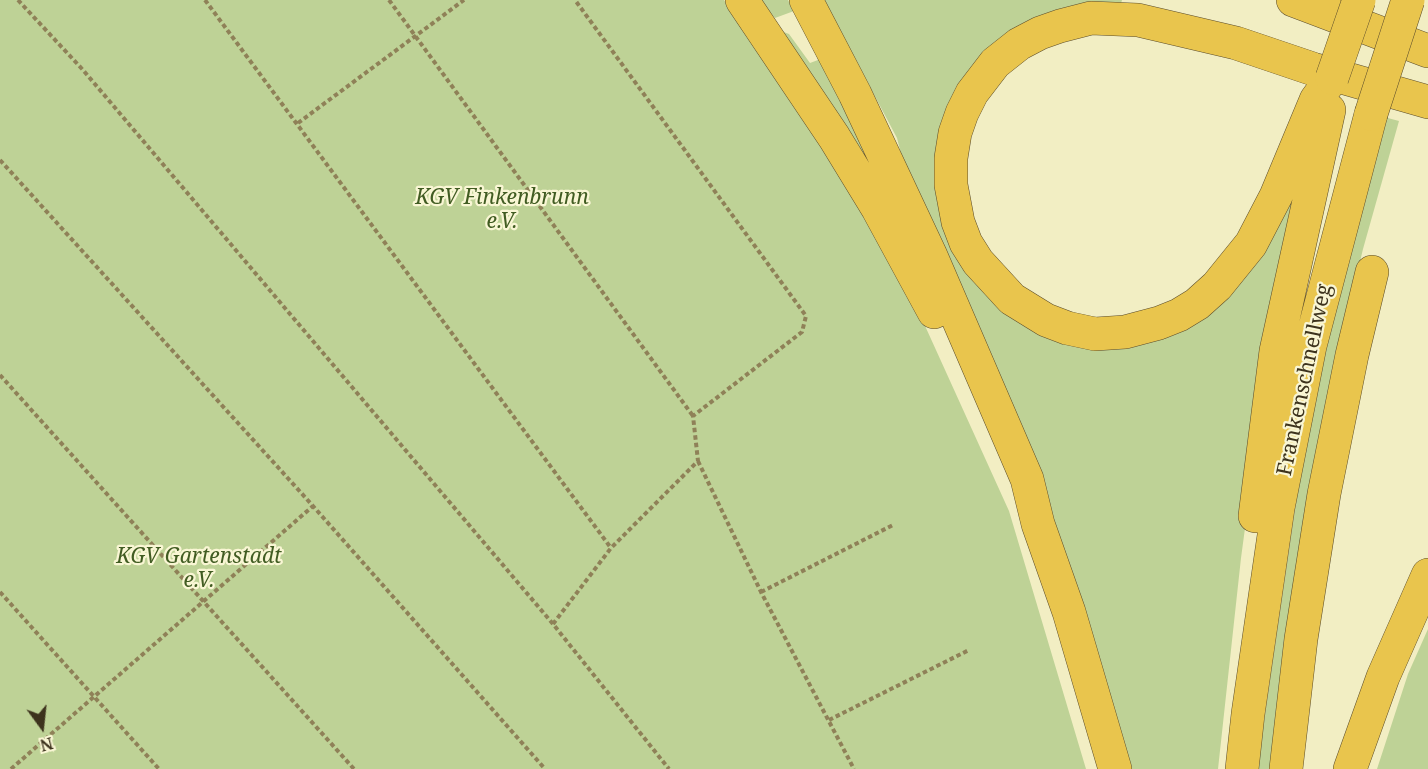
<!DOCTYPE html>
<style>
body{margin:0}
#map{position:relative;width:1428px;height:769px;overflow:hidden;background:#f2eec3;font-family:"Noto Serif",serif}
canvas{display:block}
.north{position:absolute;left:12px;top:697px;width:60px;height:60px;-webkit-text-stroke:4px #f9f6d4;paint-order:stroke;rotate:165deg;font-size:16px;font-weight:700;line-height:24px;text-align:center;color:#3d331d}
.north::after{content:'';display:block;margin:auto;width:21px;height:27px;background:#3d331d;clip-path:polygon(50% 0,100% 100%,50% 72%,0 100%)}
</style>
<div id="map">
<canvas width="1428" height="769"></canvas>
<div class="north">N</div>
</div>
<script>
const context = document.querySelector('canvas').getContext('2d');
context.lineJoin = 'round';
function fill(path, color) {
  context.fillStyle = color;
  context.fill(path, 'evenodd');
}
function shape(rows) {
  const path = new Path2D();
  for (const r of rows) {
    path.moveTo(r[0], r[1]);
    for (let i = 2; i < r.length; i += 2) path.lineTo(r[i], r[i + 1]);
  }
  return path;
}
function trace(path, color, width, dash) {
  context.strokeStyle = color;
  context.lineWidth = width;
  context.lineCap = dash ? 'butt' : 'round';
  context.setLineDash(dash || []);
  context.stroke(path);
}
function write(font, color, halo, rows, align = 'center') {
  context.font = font + ' "Noto Serif",serif';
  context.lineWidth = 4.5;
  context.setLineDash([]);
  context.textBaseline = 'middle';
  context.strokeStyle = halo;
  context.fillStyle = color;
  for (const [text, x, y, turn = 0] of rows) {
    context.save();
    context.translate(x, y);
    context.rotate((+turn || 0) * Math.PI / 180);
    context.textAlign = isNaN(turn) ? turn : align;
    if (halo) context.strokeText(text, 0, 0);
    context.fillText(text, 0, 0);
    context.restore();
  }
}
const green = shape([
 [0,0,724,0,750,35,892,253,1009,511,1086,769,0,769],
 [760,0,788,0,794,11,775,18],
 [824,0,1122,0,1120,7,1088,8,955,108,981,281,1138,340,1284,201,1296,202,1266,372,1241,558,1218,769,1128,769,910,189,897,138],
 [773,28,789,34,810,63,818,60,810,38,924,258],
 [1384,117,1399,121,1363,249,1342,337,1272,769,1257,769,1309,413],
 [1428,629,1428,769,1377,769,1408,674]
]);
const path = shape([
 [18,0,83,70,553,624,669,769],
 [205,0,611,548],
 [389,0,693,416],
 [298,123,464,0],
 [0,160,313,506,545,769],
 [0,375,354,769],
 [698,461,761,592,854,769],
 [0,592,159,769],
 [761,592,893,525],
 [553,624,611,548,698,461,693,416,802,332,806,316,575,0],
 [829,720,969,650],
 [11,769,313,506]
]);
const highway = shape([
 [742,0,834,137,878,209,934,312],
 [806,0,855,94,931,256,1027,479,1038,524,1069,612,1115,769],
 [1293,0,1428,51],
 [1332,78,1316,100,1276,196,1251,244,1217,286,1197,304,1179,315,1159,323,1125,332,1095,334,1067,328,1046,320,1012,299,978,262,966,243,958,222,951,185,951,158,955,133,962,113,972,93,995,63,1019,44,1040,33,1060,26,1091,18,1138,20,1236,43,1313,69,1428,102],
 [1255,516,1276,351,1329,110],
 [1242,769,1248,714,1278,508,1310,346,1371,114],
 [1286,769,1301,639,1324,494,1352,355,1372,272],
 [1350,769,1383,677,1428,575]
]);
const highwayBridge = shape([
 [1332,78,1359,0],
 [1371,114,1408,0]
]);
const parkNames = [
 ["KGV Finkenbrunn",502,198],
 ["e.V.",502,222],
 ["KGV Gartenstadt",199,557],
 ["e.V.",199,581]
];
const streetNames = [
 ["Frankenschnellweg",1305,380,-78]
];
fill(green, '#bed296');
trace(highway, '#5c4d2c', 34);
trace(path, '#8f8158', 4, [4.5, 3]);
trace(highway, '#e9c54d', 33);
trace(highwayBridge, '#5c4d2c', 34, []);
trace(highwayBridge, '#e9c54d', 33);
write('italic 21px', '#415c22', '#f9f6d4', parkNames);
write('21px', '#3d331d', '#f9f6d4', streetNames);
</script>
